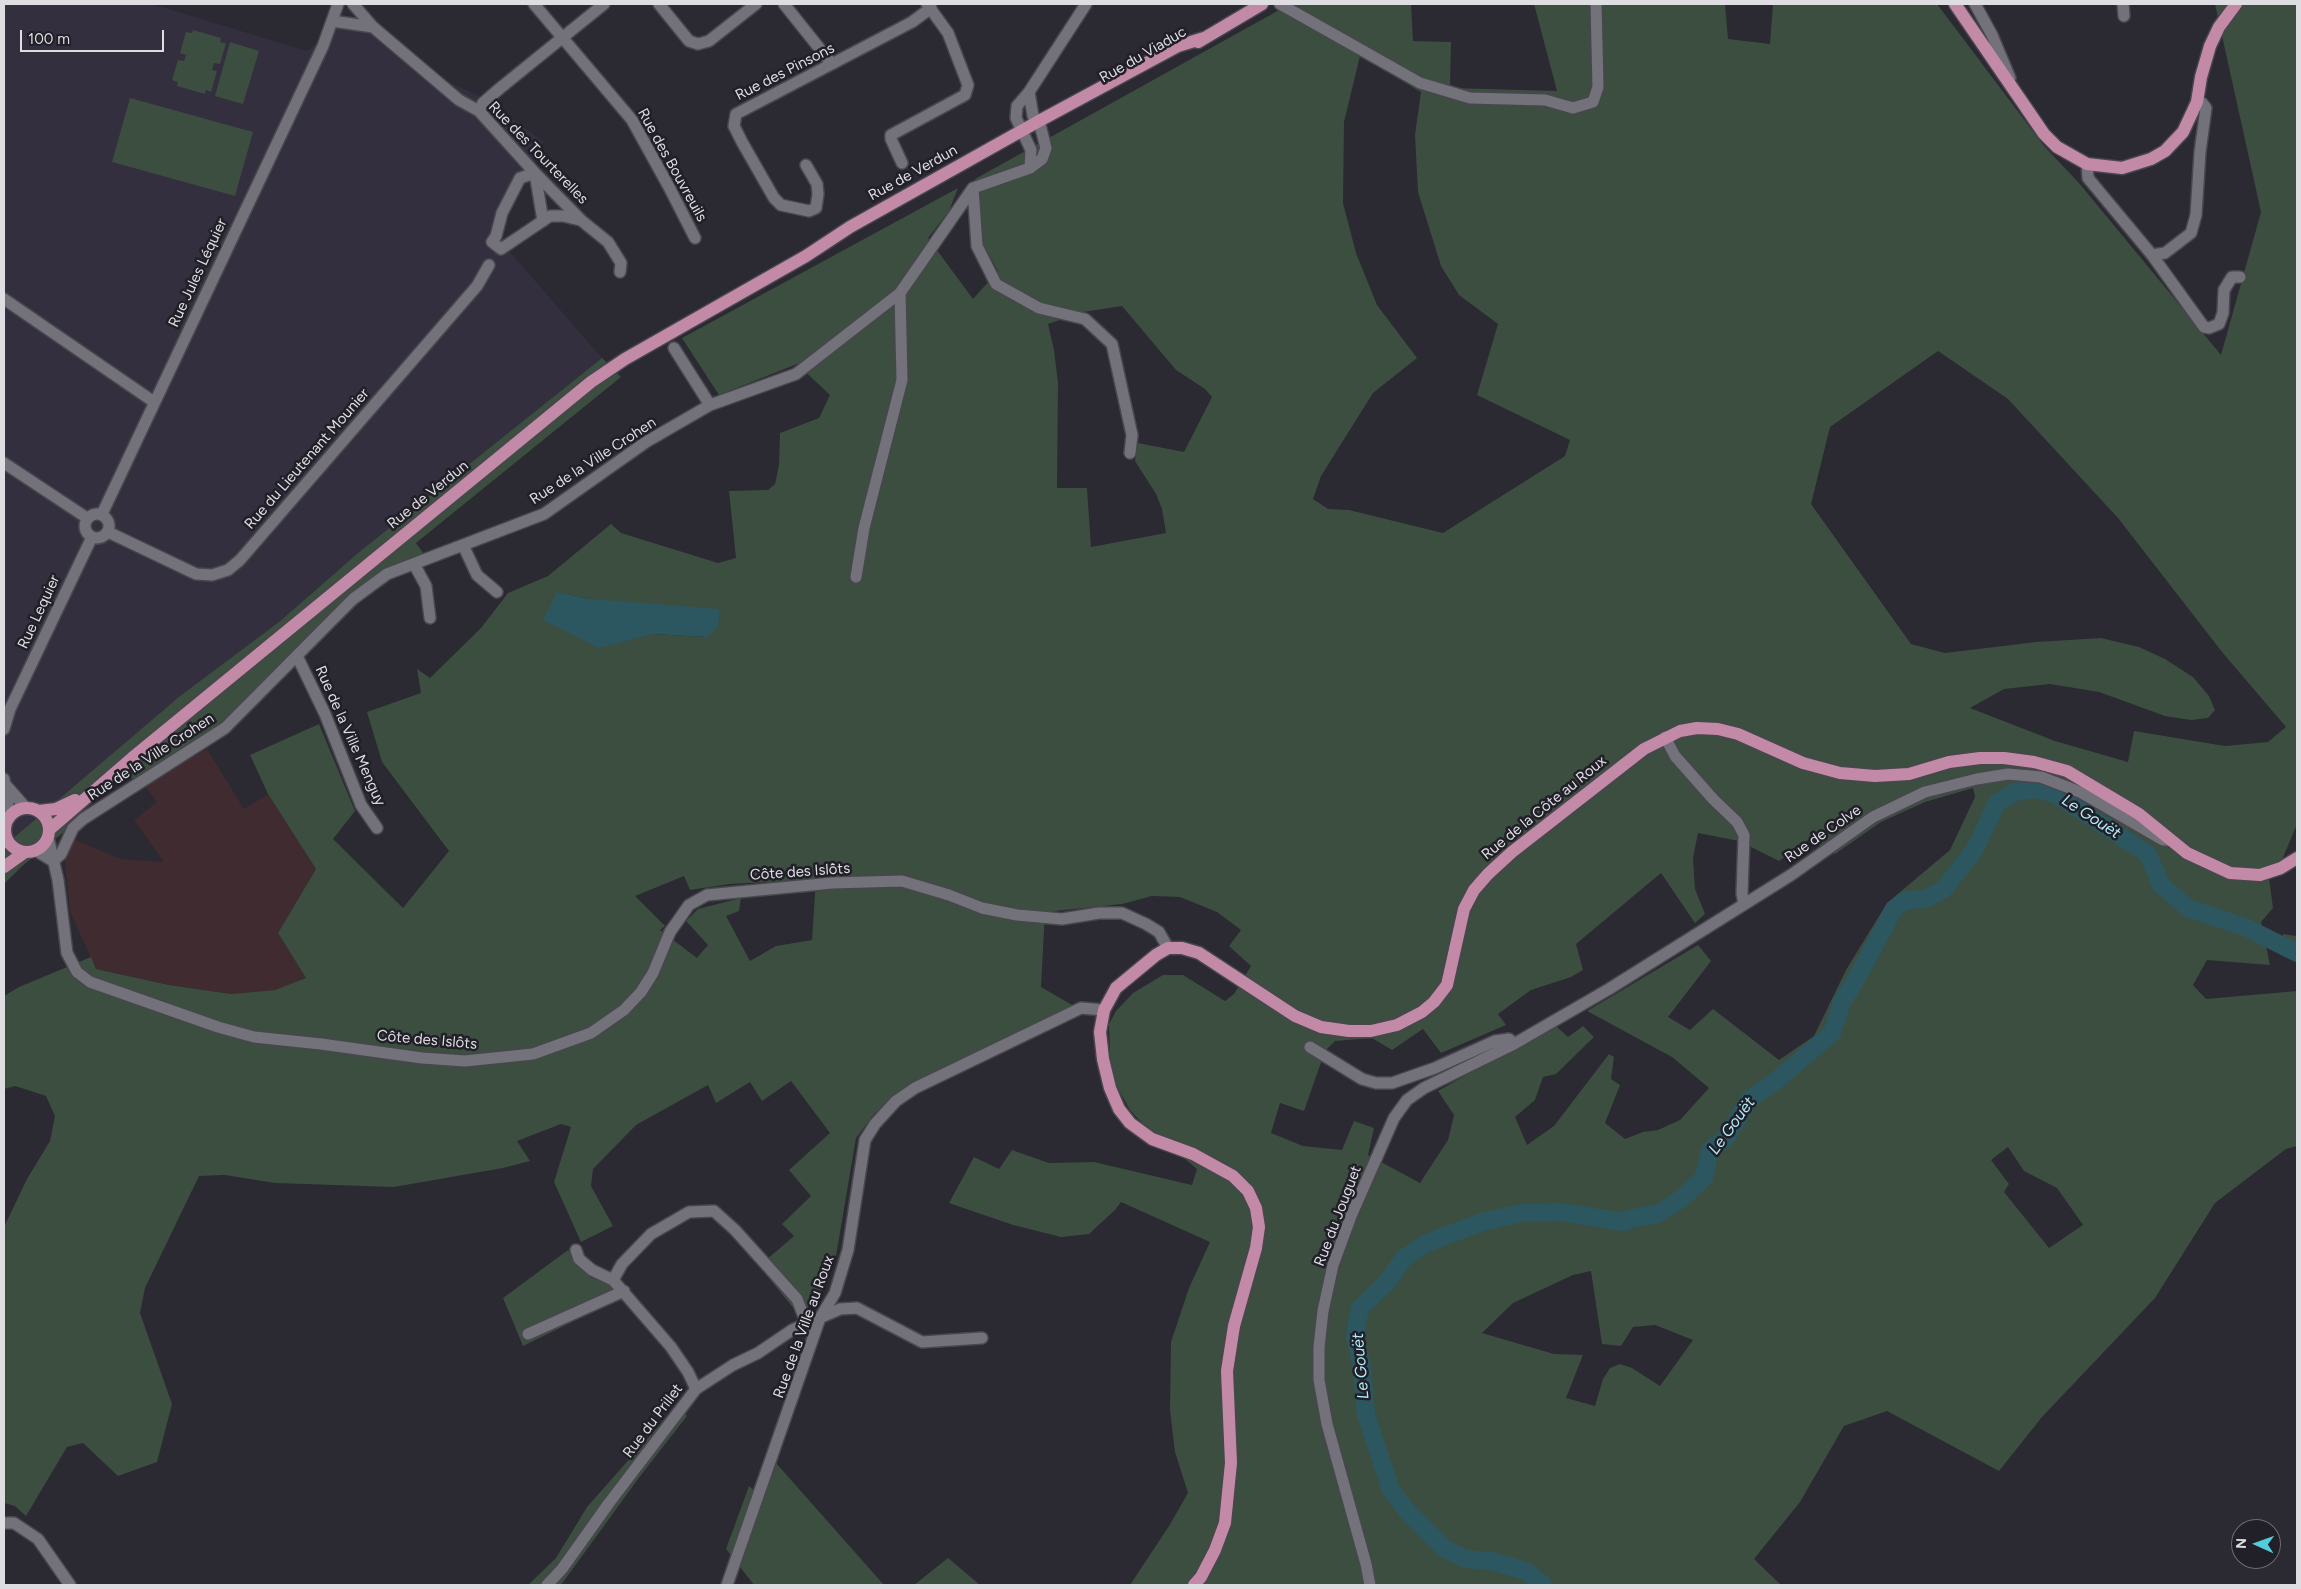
<!DOCTYPE html>
<meta charset="utf-8">
<style>
body{margin:0}
#map{position:relative;width:2301px;height:1589px;overflow:hidden;background:#2b2931;font-family:Figtree,sans-serif}
canvas{display:block}
.frame{position:absolute;inset:0;border:5px solid #dedde2;pointer-events:none}
.north{position:absolute;left:2231px;top:1519px;width:50px;height:50px;box-sizing:border-box;background:#211f27;border:1px solid #6d6b72;border-radius:50%;rotate:272deg;font-size:14px;font-weight:700;line-height:20px;text-align:center;color:#dedde2}
.north::after{content:'';display:block;margin:auto;width:18px;height:22px;background:#53cbdb;clip-path:polygon(50% 0,100% 100%,50% 72%,0 100%)}
.scale{position:absolute;left:20px;top:30px;width:144px;height:22px;box-sizing:border-box;border:2px solid #dedde2;border-top:0;padding-left:6px;font-size:15px;line-height:18px;white-space:nowrap;color:#dedde2;-webkit-text-stroke:4px #211f27;paint-order:stroke}
</style>
<div id="map">
<canvas width="2301" height="1589"></canvas>
<div class="frame"></div>
<div class="north">N</div>
<div class="scale">100 m</div>
</div>
<script>
const context = document.querySelector('canvas').getContext('2d');
context.lineJoin = 'round';
function fill(path, color) {
  context.fillStyle = color;
  context.fill(path, 'evenodd');
}
function shape(rows) {
  const path = new Path2D();
  for (const r of rows) {
    if (r.length === 3) {
      path.moveTo(r[0] + r[2], r[1]);
      path.arc(r[0], r[1], r[2], 0, 2 * Math.PI);
      continue;
    }
    path.moveTo(r[0], r[1]);
    for (let i = 2; i < r.length; i += 2) path.lineTo(r[i], r[i + 1]);
  }
  return path;
}
function trace(path, color, width, dash) {
  context.strokeStyle = color;
  context.lineWidth = width;
  context.lineCap = dash ? 'butt' : 'round';
  context.setLineDash(dash || []);
  context.stroke(path);
}
function write(font, color, halo, rows, align = 'center') {
  context.font = font + ' Figtree,sans-serif';
  context.lineWidth = 5;
  context.setLineDash([]);
  context.textBaseline = 'middle';
  context.strokeStyle = halo;
  context.fillStyle = color;
  for (const [text, x, y, turn = 0] of rows) {
    context.save();
    context.translate(x, y);
    context.rotate((+turn || 0) * Math.PI / 180);
    context.textAlign = isNaN(turn) ? turn : align;
    if (halo) context.strokeText(text, 0, 0);
    context.fillText(text, 0, 0);
    context.restore();
  }
}
const commercial = shape([
 [207,749,244,809,268,794,316,869,278,933,306,978,275,990,231,994,169,985,96,969,70,912,65,861,73,839,120,859,164,862,134,820,157,802,144,785]
]);
const industrial = shape([
 [4,4,152,4,307,51,351,17,416,68,480,96,544,142,496,236,602,358,358,553,279,622,180,696,4,846]
]);
const green = shape([
 [1290,4,1411,4,1413,41,1451,42,1450,88,1557,91,1534,4,1725,4,1728,39,1770,44,1773,4,1937,4,2044,146,2079,183,2221,355,2261,212,2215,4,2297,4,2297,824,2282,860,2279,874,2269,878,2273,908,2261,922,2270,965,2207,960,2193,985,2206,999,2297,991,2297,1146,2286,1149,2215,1203,2155,1298,2042,1417,1999,1471,1887,1411,1844,1426,1800,1502,1754,1559,1781,1585,1130,1585,1169,1526,1188,1493,1175,1452,1170,1410,1171,1342,1189,1288,1210,1242,1121,1202,1115,1210,1089,1234,1061,1237,1013,1225,949,1203,974,1157,999,1169,1012,1150,1049,1163,1094,1162,1192,1185,1197,1169,1143,1124,1130,1110,1114,1081,1110,1058,1109,1024,1116,1011,1133,993,1163,975,1183,975,1225,1001,1234,994,1251,966,1229,946,1241,930,1217,912,1180,897,1152,896,1122,904,1045,912,1041,987,1074,1006,906,1087,874,1114,856,1138,836,1256,823,1289,800,1316,759,1266,794,1236,782,1224,811,1196,789,1170,830,1133,791,1081,762,1101,750,1082,716,1103,708,1085,636,1125,593,1169,591,1186,613,1226,581,1242,554,1182,571,1127,561,1124,517,1141,530,1161,503,1168,394,1187,275,1183,225,1175,199,1176,145,1288,140,1313,172,1404,157,1462,118,1476,83,1443,67,1447,26,1516,15,1506,4,1503,4,1227,27,1179,50,1141,55,1116,46,1096,15,1086,4,1089,4,996,19,987,91,957,96,969,169,985,231,994,275,990,306,978,278,933,316,869,268,794,250,755,319,724,355,811,333,839,403,908,449,851,382,762,367,712,421,693,417,669,430,678,481,628,508,593,548,576,611,524,621,533,718,563,736,558,729,491,768,490,775,484,779,465,780,433,819,418,830,395,797,364,719,395,682,338,958,188,949,211,928,238,973,299,998,271,981,240,975,179],
 [1360,56,1421,92,1415,135,1418,192,1441,266,1459,295,1498,324,1477,395,1570,440,1565,456,1443,533,1349,510,1328,509,1313,499,1321,476,1373,393,1417,358,1377,305,1356,253,1343,203,1344,122],
 [1122,306,1176,370,1205,389,1212,397,1184,452,1138,443,1135,461,1156,494,1162,509,1166,533,1091,547,1087,488,1057,488,1058,383,1054,350,1048,324,1083,312],
 [1938,351,2008,399,2118,518,2222,652,2286,727,2268,742,2225,746,2134,731,2128,762,2055,741,1970,708,2004,689,2050,684,2099,692,2165,716,2191,720,2208,718,2215,710,2209,696,2193,677,2165,659,2139,647,2101,638,2036,642,1945,653,1911,644,1811,504,1830,427],
 [557,592,590,599,707,637,653,634],
 [1973,788,1975,797,1950,850,1887,903,1846,970,1814,1036,1779,1060,1713,1009,1690,1030,1668,1017,1711,961,1698,945,1587,1011,1672,1057,1709,1088,1680,1120,1658,1130,1643,1132,1625,1139,1605,1123,1620,1085,1611,1079,1614,1057,1609,1054,1554,1126,1527,1145,1515,1117,1535,1100,1543,1077,1556,1074,1594,1037,1583,1026,1568,1037,1556,1026,1520,1044,1438,1091,1454,1115,1448,1140,1420,1183,1368,1155,1374,1128,1354,1121,1342,1150,1303,1146,1271,1133,1280,1103,1304,1111,1325,1051,1335,1041,1372,1038,1392,1050,1423,1029,1441,1053,1506,1025,1498,1014,1531,990,1571,977,1583,970,1576,944,1661,873,1695,923,1705,914,1695,889,1693,858,1698,833,1739,841,1779,861,1808,840,1835,854,1881,822,1925,802],
 [684,876,690,890,730,884,816,879,812,940,776,946,750,961,726,916,739,911,741,898,698,909,686,921,708,945,697,958,660,930,665,926,635,896],
 [2008,1147,2024,1171,2057,1188,2083,1225,2049,1248,2004,1192,2009,1184,1991,1160],
 [1591,1271,1602,1344,1621,1346,1633,1327,1655,1325,1693,1340,1660,1386,1632,1368,1620,1364,1610,1368,1603,1379,1595,1406,1566,1398,1583,1355,1554,1354,1482,1333,1513,1303,1573,1275],
 [193,30,221,38,220,42,226,43,220,64,214,63,212,70,217,71,211,92,206,90,205,94,177,86,178,82,172,80,178,60,184,61,186,55,180,53,186,32,192,33],
 [230,42,259,51,243,104,215,96],
 [130,98,253,132,235,196,112,162],
 [602,358,621,377,416,543,424,554,407,559,349,599,231,716,133,780,129,775,114,785,81,812,65,831,21,867,4,884,4,846,180,696,279,622,358,553],
 [2283,934,2297,936,2297,958,2283,956],
 [568,1250,590,1277,611,1286,619,1276,631,1293,523,1346,503,1298],
 [678,1404,687,1416,638,1479,561,1585,528,1585,556,1558,587,1507],
 [776,1463,884,1585,754,1585,726,1549,749,1486,760,1496],
 [948,1558,980,1585,914,1585]
]);
const water = shape([
 [557,592,590,599,720,609,718,627,707,637,653,634,599,648,543,620]
]);
const river = shape([
 [1543,1585,1526,1571,1491,1561,1465,1559,1445,1549,1408,1512,1391,1490,1366,1415,1362,1368,1355,1335,1360,1308,1388,1281,1404,1258,1427,1243,1482,1222,1521,1213,1561,1212,1623,1222,1634,1218,1658,1214,1681,1199,1704,1178,1710,1150,1726,1138,1749,1100,1777,1080,1832,1033,1842,1002,1858,976,1894,909,1906,900,1925,899,1944,889,1975,849,1997,803,2015,792,2035,789,2055,794,2148,854,2161,885,2188,908,2247,928,2297,953]
]);
const minor = shape([
 [534,4,632,120,669,187,695,238],
 [659,4,689,41,698,44,709,41,756,4],
 [784,4,832,64],
 [1280,4,1420,83,1470,98,1545,100,1573,108,1593,102,1598,87,1596,4],
 [1975,4,1992,35,2010,78],
 [2123,4,2124,16],
 [332,21,373,27,353,4],
 [373,27,459,100,479,111,535,173,582,221,608,242,621,263,620,272],
 [479,111,483,103,499,89,604,4],
 [902,163,891,139,891,135,965,95,968,85,948,33,927,4],
 [2087,164,2088,178,2152,255,2165,253,2191,233,2196,215,2200,152,2206,108,2202,103,2197,102],
 [806,165,817,184,818,194,816,208,809,211,781,205,774,198,742,142,734,126,736,114,912,22,931,8],
 [1030,168,1031,150,1016,118,1017,106,1029,92,1086,4],
 [973,188,977,246,996,284,1039,308,1085,319,1112,344,1132,435,1130,453],
 [543,221,535,173,520,178,502,213,496,236,492,242,501,249,550,216,563,216,580,220],
 [2152,255,2204,327,2209,328,2219,324,2223,313,2224,290,2232,277,2240,277],
 [4,299,154,402],
 [674,348,710,405],
 [4,463,87,518],
 [97,526,12],
 [102,514,323,46,338,4],
 [108,532,196,574,212,575,228,570,240,560,477,286,489,265],
 [463,545,477,575,497,592],
 [414,564,426,586,430,618],
 [856,577,864,528,902,380,900,293],
 [297,656,325,714,361,805,377,828],
 [4,729,10,709,92,537],
 [1665,737,1675,756,1713,799,1737,822,1744,835,1742,894,1744,904],
 [4,779,10,817],
 [4,783,26,808],
 [48,837,58,880,67,953,77,972,90,982,218,1027,254,1037,321,1044,422,1058,465,1061,533,1054,591,1033,624,1010,641,992,653,973,670,932,689,905,707,895,832,883,902,881,949,895,982,908,1017,915,1062,919,1099,913,1122,913,1146,924,1159,932,1168,948],
 [35,850,53,861],
 [53,861,61,854,73,828,83,819,225,728,353,599,387,574,544,514,646,442,710,405,796,374,900,293,973,188,1030,168,1042,159,1046,148,1039,121,1033,116,1029,92],
 [1310,1047,1362,1079,1376,1083,1392,1083,1435,1068,1495,1041,1509,1039,1514,1044],
 [576,1250,579,1259,592,1270,613,1280],
 [528,1334,624,1291],
 [696,1389,688,1372,671,1347,613,1280,622,1264,651,1234,689,1212,714,1211,735,1230,797,1299,806,1322],
 [4,1523,14,1523,38,1539,70,1585],
 [547,1585,562,1569,609,1503,696,1389,733,1365,758,1353,792,1330,840,1309,857,1308,922,1342,982,1338],
 [727,1585,820,1318,835,1293,848,1250,865,1140,875,1124,896,1101,915,1088,1081,1008,1104,1010],
 [1370,1585,1366,1564,1327,1424,1319,1380,1319,1347,1323,1311,1333,1265,1351,1216,1394,1118,1407,1100,1424,1088,1514,1044,1609,989,1791,875,1873,817,1925,792,1977,779,2008,774,2041,777,2080,792,2163,840,2168,840]
]);
const major = shape([
 [1955,4,2044,134,2057,147,2087,164,2122,168,2151,159,2165,151,2183,132,2197,102,2201,77,2210,46,2219,27,2236,4],
 [1198,42,1262,4],
 [27,830,22],
 [39,811,56,809,75,800],
 [49,830,132,758,591,382,625,359,806,256,850,227,1039,121,1178,46,1204,38],
 [4,867,25,852],
 [1194,1585,1201,1577,1215,1550,1225,1523,1231,1463,1227,1371,1234,1326,1256,1248,1259,1227,1256,1208,1248,1191,1233,1176,1193,1154,1152,1139,1130,1123,1119,1109,1110,1088,1103,1059,1100,1032,1104,1010,1116,988,1156,955,1168,948,1182,948,1199,953,1295,1016,1321,1027,1349,1031,1371,1031,1397,1025,1422,1012,1434,1002,1447,985,1464,909,1474,890,1488,874,1512,852,1644,749,1680,731,1697,728,1718,729,1738,734,1803,763,1840,773,1875,776,1909,774,1949,762,1980,758,2004,758,2034,762,2067,771,2139,814,2187,853,2230,873,2260,875,2281,868,2297,858]
]);
const streetNames = [
 ["Rue du Viaduc",1143,55,-30],
 ["Rue des Pinsons",785,72,-27],
 ["Rue des Tourterelles",538,153,46],
 ["Rue des Bouvreuils",672,165,61],
 ["Rue de Verdun",913,173,-29],
 ["Rue Jules Léquier",198,273,-65],
 ["Rue du Lieutenant Mounier",307,459,-49],
 ["Rue de la Ville Crohen",593,461,-33],
 ["Rue de Verdun",428,495,-39],
 ["Rue Lequier",39,612,-65],
 ["Rue de la Ville Menguy",350,736,66],
 ["Rue de la Ville Crohen",151,757,-33],
 ["Rue de la Côte au Roux",1544,808,-39],
 ["Rue de Colve",1823,834,-35],
 ["Côte des Islôts",800,872,-4],
 ["Côte des Islôts",427,1040,5],
 ["Rue du Jouguet",1338,1216,-69],
 ["Rue de la Ville au Roux",804,1327,-70],
 ["Rue du Prillet",653,1421,-53]
];
const waterNames = [
 ["Le Gouët",2091,817,33],
 ["Le Gouët",1732,1126,-54],
 ["Le Gouët",1361,1366,-95]
];
fill(commercial, '#3f2b30');
fill(industrial, '#342f3f');
fill(green, '#3b4e3f');
fill(water, '#2d5760');
trace(river, '#2d5760', 18);
trace(minor, '#48474d', 14);
trace(major, '#48474d', 15);
trace(minor, '#73717a', 11);
trace(major, '#c38aa8', 12);
write('15px', '#dedde2', '#211f27', streetNames);
write('italic 16px', '#b2eefb', '#211f27', waterNames);
</script>
